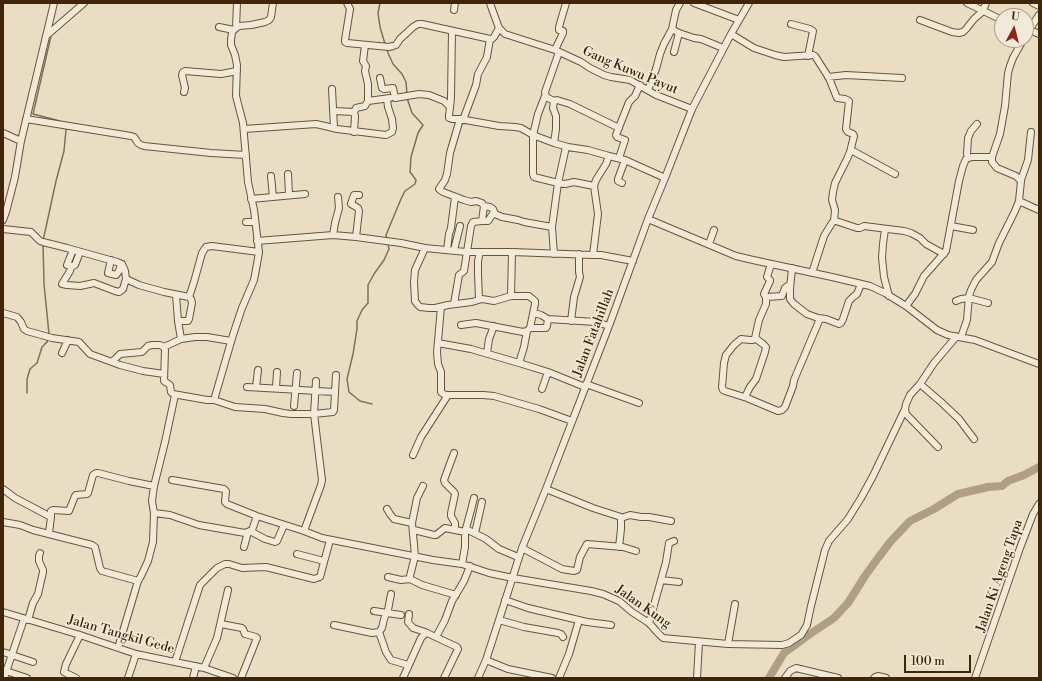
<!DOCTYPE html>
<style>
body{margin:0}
#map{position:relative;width:1042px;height:681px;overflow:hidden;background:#e9dec4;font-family:"Libre Bodoni",serif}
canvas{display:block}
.frame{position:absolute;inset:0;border:4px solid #402609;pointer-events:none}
.north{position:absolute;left:994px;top:8px;width:40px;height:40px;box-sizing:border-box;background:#f1ead9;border:1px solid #aa9c86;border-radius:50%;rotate:7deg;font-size:11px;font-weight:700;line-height:16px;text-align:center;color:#402609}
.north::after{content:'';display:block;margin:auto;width:14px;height:18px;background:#8f2418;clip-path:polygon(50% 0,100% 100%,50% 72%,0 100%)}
.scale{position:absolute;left:904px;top:655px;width:67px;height:18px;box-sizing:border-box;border:2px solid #402609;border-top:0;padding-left:5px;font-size:12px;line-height:14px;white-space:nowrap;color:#402609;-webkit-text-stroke:3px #f1ead9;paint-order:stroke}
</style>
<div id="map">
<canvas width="1042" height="681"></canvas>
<div class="frame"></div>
<div class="north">U</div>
<div class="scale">100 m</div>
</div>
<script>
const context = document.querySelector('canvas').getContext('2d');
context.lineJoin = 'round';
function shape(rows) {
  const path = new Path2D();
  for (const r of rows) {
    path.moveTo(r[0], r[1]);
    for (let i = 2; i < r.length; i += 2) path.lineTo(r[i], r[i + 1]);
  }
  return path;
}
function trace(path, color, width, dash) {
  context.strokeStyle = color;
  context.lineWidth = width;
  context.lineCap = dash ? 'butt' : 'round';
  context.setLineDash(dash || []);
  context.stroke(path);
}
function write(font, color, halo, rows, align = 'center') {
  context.font = font + ' "Libre Bodoni",serif';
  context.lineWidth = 3.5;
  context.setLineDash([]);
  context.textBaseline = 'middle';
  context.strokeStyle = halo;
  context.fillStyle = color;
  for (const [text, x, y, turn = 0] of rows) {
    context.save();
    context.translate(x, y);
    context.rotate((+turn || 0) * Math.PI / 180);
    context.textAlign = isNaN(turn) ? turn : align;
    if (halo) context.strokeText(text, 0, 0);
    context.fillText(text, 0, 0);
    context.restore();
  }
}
const stream = shape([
 [380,3,378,13,380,27,385,44],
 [51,36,33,114,60,121],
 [387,50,388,53,393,64,402,74,406,82,407,94],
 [387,240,386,235,401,199,405,191,415,184,416,180,410,172,411,157,418,133,423,125,412,113,407,98],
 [43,241,56,181,64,151,66,130,66,127],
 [43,244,44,284,49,334],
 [27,393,27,379,30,369,37,363,42,347,47,342,48,338],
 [372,404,360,401,349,392,347,379,353,354,357,329,357,321,362,310,368,303,368,285,374,274,384,260,389,249,388,244]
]);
const river = shape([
 [769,678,784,653,810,634,834,618,848,603,865,576,878,558,891,541,910,521,934,509,958,494,988,487,1002,486,1008,481,1024,475,1039,467]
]);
const minor = shape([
 [347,3,350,9,345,40,345,42,347,43,389,47,393,46,396,45,400,39,413,27,418,24,422,24,490,39],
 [490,3,492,9,499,28,505,34,555,50,581,62,590,68,604,75,611,77,630,80,656,95,692,109],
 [694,3,739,20],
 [967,3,1002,20],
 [1033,3,1039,6],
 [454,10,455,3],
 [920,20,952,32,959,33,963,32,966,29,974,19,983,11,986,3],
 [791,24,810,29,813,31,808,56],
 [219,27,234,30],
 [236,28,237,3],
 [672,29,676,10,680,3],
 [1028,29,1039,34],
 [452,31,451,98,449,116,449,118,452,119,460,119],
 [731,34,754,48,775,55,784,57,813,55,815,56,829,78,837,98,845,99,849,101,846,129,848,132,853,134,854,136,850,152,847,159,835,183,833,192,832,200,835,210,834,221,836,221,857,228,860,228,864,226,904,231,911,233,920,238,926,244,944,254],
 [1026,35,1039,15],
 [46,36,84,3],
 [555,50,563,33,563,31,559,30,559,27,566,3],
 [674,52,679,33],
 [828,77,846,75,902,78],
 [380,78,382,88,384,89,393,88,395,98,419,94,429,95,444,101,450,107],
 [332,89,334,128],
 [648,90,656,69,660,54,664,44,672,29,679,33,694,38,701,39,723,48],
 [184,92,185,88,182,75,183,72,185,71,221,74,237,71],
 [545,96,538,114,533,135,533,174,534,177,558,183,566,147],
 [368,101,390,98],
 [554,101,557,100,570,104,619,128],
 [334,111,354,112],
 [26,119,131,136,134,137,138,143,141,145,144,146,211,153,246,155],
 [463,120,476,85,478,74,487,57,490,39,492,39,494,37,499,28],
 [244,129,316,124,325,126,337,129,386,135,392,132,393,128,392,119,388,107,387,99],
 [354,132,355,116,354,113,355,110,356,108,365,106,368,101,368,84,365,71,366,66,363,61,365,45],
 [3,133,21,141],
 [554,143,556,129,556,116,553,108,554,101,546,97,545,92,559,52],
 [851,150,895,174],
 [609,156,606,164,596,180,594,186,574,182,565,184,558,183,552,227,524,222,518,220,502,217,495,214,493,209,490,207,484,206,482,203,476,201,471,202,464,200,443,192,440,190,439,189,445,180,447,174,450,153,460,119,499,126,515,127,521,128,533,135,554,143,568,147,588,150,609,156,625,160,665,178],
 [619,158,625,140,617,137,616,135,629,102,635,96,640,85],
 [968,158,967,154,968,138,971,131,977,124],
 [288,174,289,195],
 [271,176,273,197],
 [1021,180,1028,160,1031,132],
 [622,183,618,181,618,179,625,160],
 [251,199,305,194],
 [1019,201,1039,210],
 [648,219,736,256,753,260,832,277,870,286,885,293,906,306,937,330,948,335,975,340,1039,364],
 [3,220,6,212,15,177,21,141,54,3],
 [482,221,488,221,494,212],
 [246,222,255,222],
 [951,226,973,230],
 [552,227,554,254],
 [3,229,31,232,40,241,43,242,67,248,117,262,122,264,125,271,126,279,123,289,119,292,115,291,94,283,80,286,67,285,62,284,70,271,71,266,67,265,73,250],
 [885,229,883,244,882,258,884,277,889,296],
 [333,235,335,223,339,208,338,197],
 [356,237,359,211,358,208,351,204,354,195,359,195],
 [257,241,333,235,356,237,401,243,425,248,466,252,512,252,593,255,601,255,633,261],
 [709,244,714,230],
 [425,248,415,270,414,282,415,301,418,305,420,307,429,308,435,308,448,305,472,302,482,299,494,301,511,296],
 [447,250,449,234,451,228,455,197],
 [454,250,460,226],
 [512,252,511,296,529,296,535,301,535,304,530,328],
 [593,255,598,214,594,186],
 [111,260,108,273,116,275,119,271,121,264],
 [771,264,767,277,770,280,770,281,764,294,766,297,766,304,759,320,755,338,753,340,750,340,741,339,734,345,726,355,724,363,722,387,723,390,725,391,747,398,778,411,782,410,785,407,793,386,794,380,819,321,818,318,807,314,794,304,790,299,790,289,792,268],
 [71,266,73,266,75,265,80,252],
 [812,273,824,236,832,223,834,221],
 [126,279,139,285,164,292,189,297,194,282,202,253,206,247,212,246,259,252],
 [176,295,178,321],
 [766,297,782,296,785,288,790,284],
 [479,299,478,274,478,261,480,252],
 [956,301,961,299,969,298,988,303],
 [454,304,459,275,464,271,471,226,473,222,482,221,484,206],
 [906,306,915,294,924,276,946,251,959,181,963,166,966,159,972,157,992,157],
 [441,307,437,352,438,364,441,372,441,392,445,395,483,395,494,396,539,409,572,421],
 [3,313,17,317,21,322,24,329,27,331,52,338,79,342,90,354,120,365,143,371,164,374],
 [534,313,541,315,548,319],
 [818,318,826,319,839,324,841,323,843,319,849,301,853,297,857,294,861,284],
 [571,321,574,297,580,277,579,272,579,254],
 [461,325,476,323,523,332,527,331,530,328,546,328,547,326,548,319,596,322,609,326],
 [961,337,967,320,969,296,971,290,976,280,992,262,999,243,1015,211,1019,201,1021,181,1016,176,997,168,992,162,992,157,1000,134,1005,106,1008,73,1010,66,1013,58,1023,40],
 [181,339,178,321,188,321,189,319,192,303,191,299,189,297],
 [438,343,471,349,519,363,548,372,585,387],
 [164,347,181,339,195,337,207,337,231,341],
 [62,353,68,340],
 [487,353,489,339,494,326],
 [112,362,120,354,142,352,148,346,152,345,160,345,164,347,165,350,164,381,170,385,171,392,173,394,207,400,214,400,235,407,265,409,283,413,291,414,314,414,333,412,334,410,336,375],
 [519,363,524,347,527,331],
 [586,384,639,403],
 [920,384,941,402,959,419,974,439],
 [247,387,335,392],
 [256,387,258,370],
 [276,388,277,372],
 [542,389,548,372],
 [745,397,750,387,756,379,765,352,766,347,763,344,755,338],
 [214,400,233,335,242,308,254,280,257,264,259,252,254,210,248,182,243,123,236,96,237,65,235,55,231,45,231,40,232,32,236,28,239,26,251,25,265,22,269,20,271,17,273,3],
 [294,406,297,373],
 [938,447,906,414,905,409,906,404,910,395,920,384,934,363,956,337],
 [454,453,444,480,445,483,454,492,455,494,451,513,451,516,455,523,455,530,465,532,465,547,462,564],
 [413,455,421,437,448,395],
 [172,480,224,489,226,491,225,502,227,504,257,516,304,531,322,538,433,560,462,564,489,573,513,578,591,591,603,594,619,601,632,612,649,623,657,632,663,638,728,644,782,645,789,643,801,635,807,625,811,606,825,550,829,541,848,519,861,498,873,476,905,409],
 [423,486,417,498,412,523,415,556,410,576,410,579,422,585,456,595],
 [3,489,15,498,51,517,49,533],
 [546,489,593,508,621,517,621,529,619,547],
 [387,509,390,514,394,519,412,523],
 [154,513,170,515,199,525,245,533,250,531,252,530,257,516],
 [51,517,51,511,53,510,69,511,75,496,76,495,87,494,88,493,93,475,96,473,98,473,129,481,154,486],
 [621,518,630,515,641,517,649,517,671,521],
 [3,522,20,525,33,530,92,545,95,547,100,568,102,571,138,581],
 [466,529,486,539,499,549,518,557],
 [414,530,434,535,436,535,445,528,455,530],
 [250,531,265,539,275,542,277,541,284,525],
 [304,531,321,485,322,480,314,414,316,381],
 [465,532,471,510,474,498],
 [475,533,482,502],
 [244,547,248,532],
 [522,548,562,569,574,571,577,570,580,557,587,544,623,547,636,551],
 [297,554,324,561],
 [388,577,401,580,410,579],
 [661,580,666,562,669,543,674,541],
 [505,600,528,608,587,622,611,625],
 [374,611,401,615],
 [3,612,80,635,136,654,204,668,233,678],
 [409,614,408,622,413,628,425,632,457,647,458,649,444,678],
 [28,620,33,603,38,594,43,572,43,570,39,561,39,556,40,553],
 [499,620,524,627,558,633,561,634,563,637],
 [649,623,661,580,679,582],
 [221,624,242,628,243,629,245,634,256,637,257,638,241,678],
 [334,625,372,633,379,632,386,652,391,660,408,665],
 [379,632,382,628,384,619,388,610,391,594],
 [436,637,445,620,452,601,464,581,470,566],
 [728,644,735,604],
 [118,648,138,581,141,576,148,561,153,542,154,513,152,501,154,486,165,442,175,395],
 [3,652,33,662],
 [486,660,508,669,552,678],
 [175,662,200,585,217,568,225,564,229,564,242,568,266,567,314,579,320,577,330,540],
 [204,668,217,638,228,590],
 [3,670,27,678],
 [4,678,24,619],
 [76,678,64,672,66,664,80,635],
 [128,678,136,654],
 [193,678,196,666],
 [403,678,421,638,426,633],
 [478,678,486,660,499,620,522,548,546,489,609,326,648,219,665,178,692,109,731,34,749,3],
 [559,678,569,654,579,620],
 [697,678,699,642],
 [785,678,790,671,796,668,838,678],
 [874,678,875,677,878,676,886,678],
 [975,678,1020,548,1033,514,1039,504]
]);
const streetNames = [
 ["Gang Kuwu Payut",630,71,23],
 ["Jalan Fatahillah",594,333,-69],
 ["Jalan Ki Ageng Tapa",1000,576,-71],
 ["Jalan Kung",643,607,35],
 ["Jalan Tangkil Gede",121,635,16]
];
trace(stream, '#836f53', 1.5);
trace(river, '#b09f84', 8);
trace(minor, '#6a5438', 8);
trace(minor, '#f1ead9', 6);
write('13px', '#402609', '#f1ead9', streetNames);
</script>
